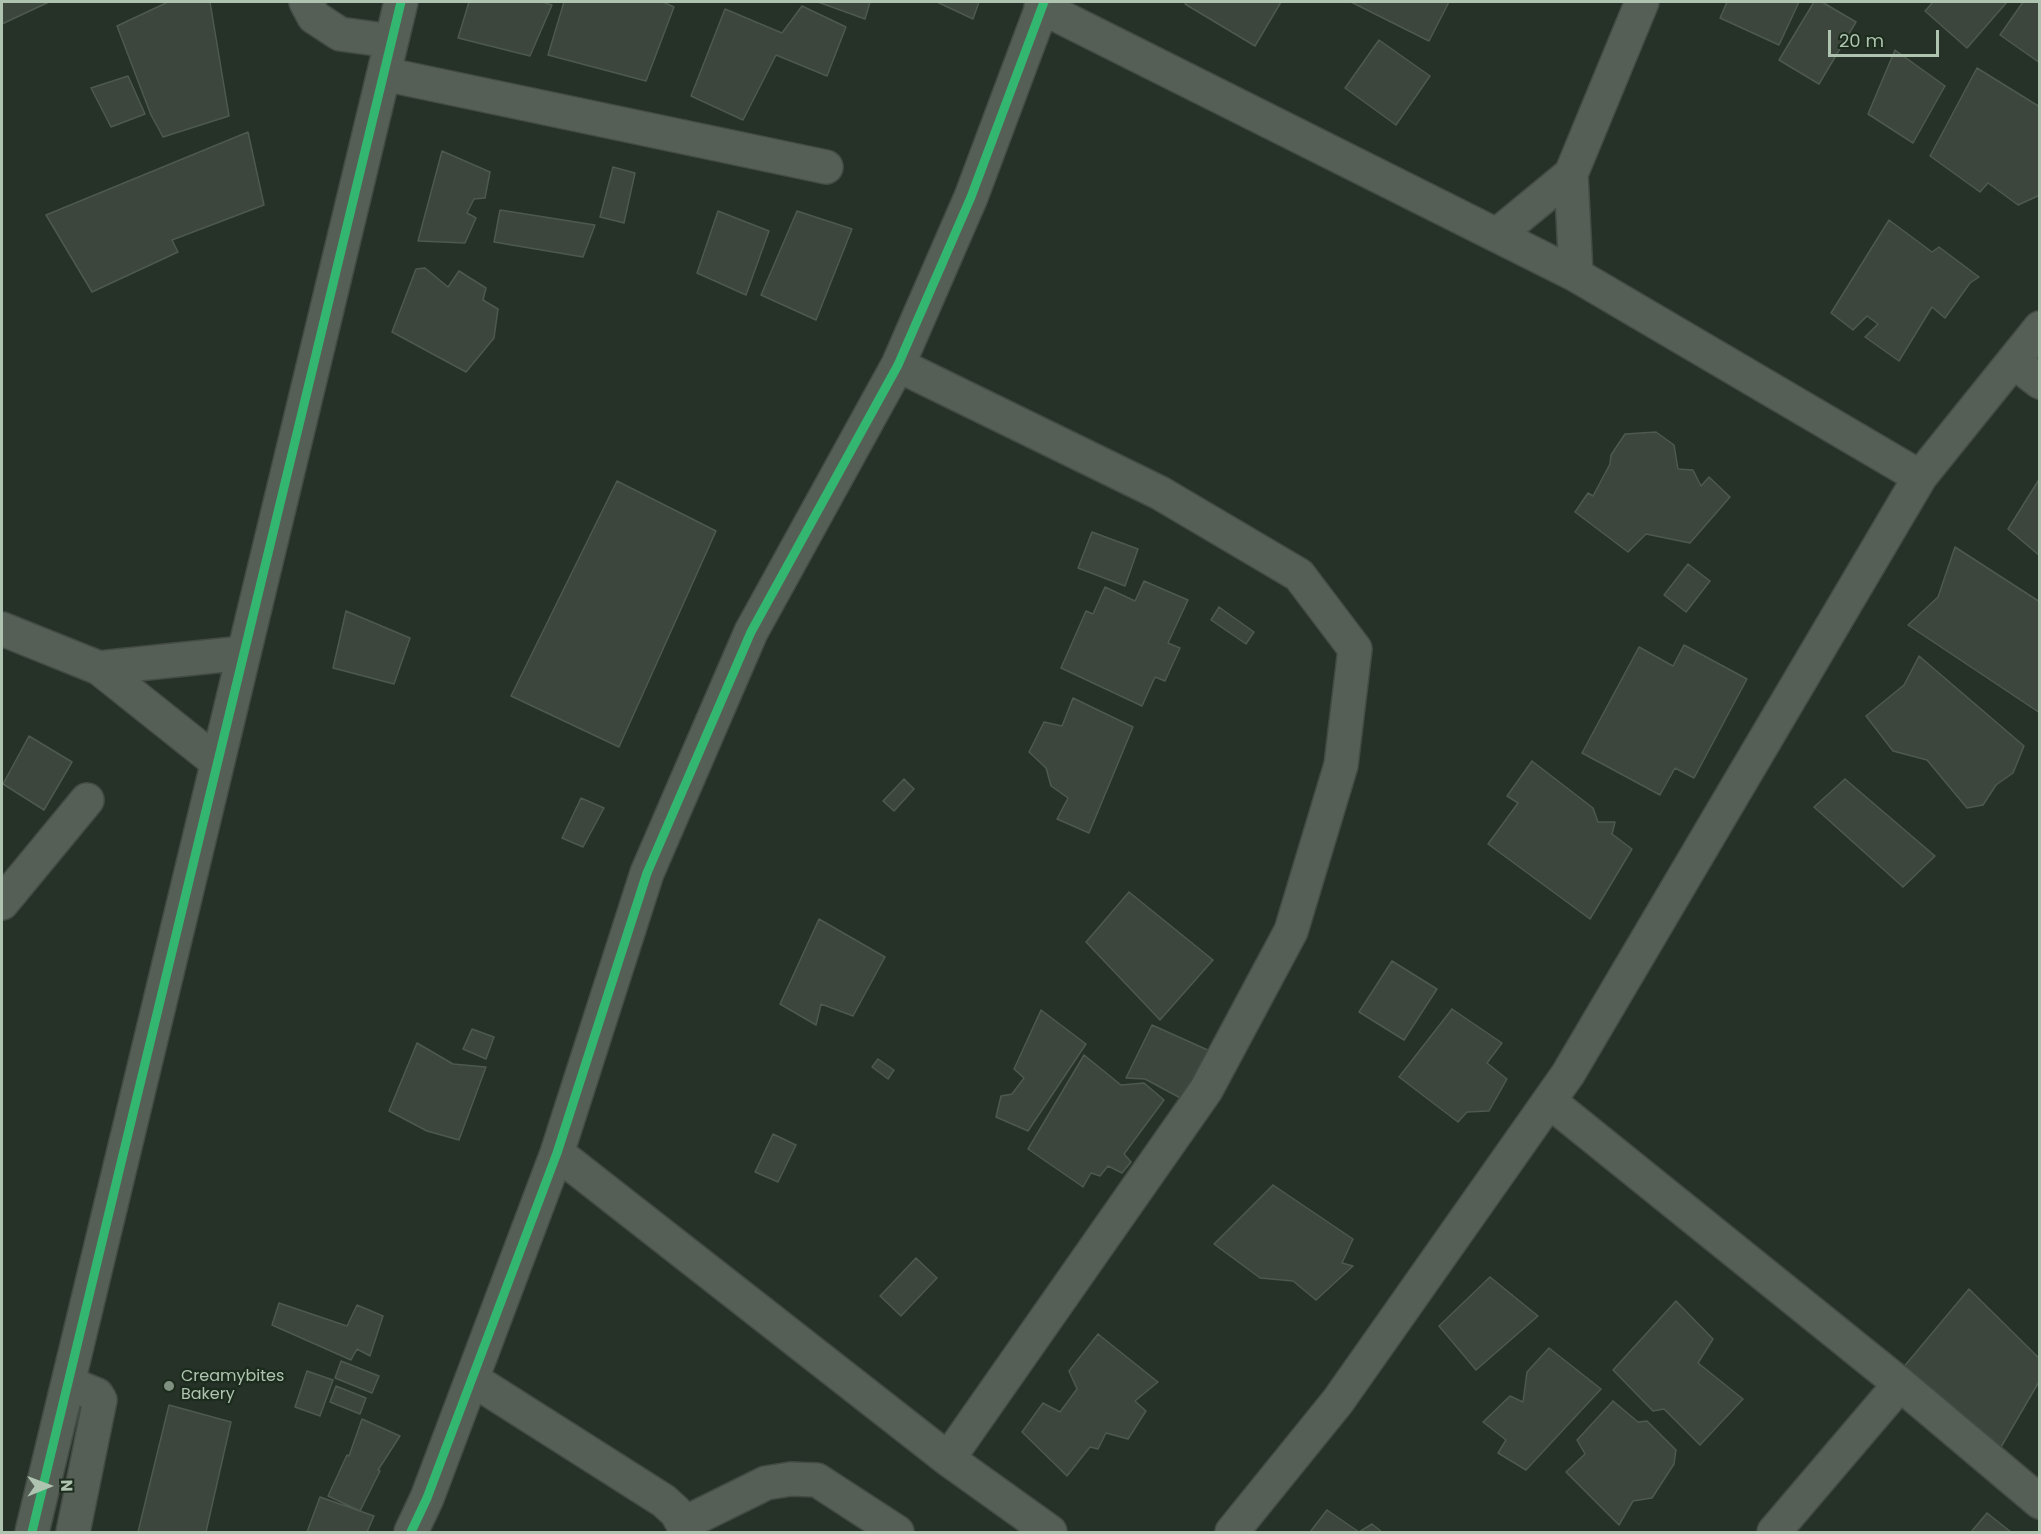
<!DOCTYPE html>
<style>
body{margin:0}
#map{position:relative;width:2041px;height:1534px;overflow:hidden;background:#263127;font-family:Poppins,sans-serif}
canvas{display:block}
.frame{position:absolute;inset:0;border:3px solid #afc3b1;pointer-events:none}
.north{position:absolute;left:18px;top:1456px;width:60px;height:60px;-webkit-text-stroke:4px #1b2b1c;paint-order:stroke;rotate:89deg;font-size:16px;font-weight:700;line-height:24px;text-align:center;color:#afc3b1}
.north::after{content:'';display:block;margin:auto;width:21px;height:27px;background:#afc3b1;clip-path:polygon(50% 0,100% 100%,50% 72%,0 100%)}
.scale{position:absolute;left:1828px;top:30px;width:111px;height:27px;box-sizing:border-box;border:3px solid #afc3b1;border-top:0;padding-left:8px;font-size:18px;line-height:21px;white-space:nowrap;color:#afc3b1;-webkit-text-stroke:4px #1b2b1c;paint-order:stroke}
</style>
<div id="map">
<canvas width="2041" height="1534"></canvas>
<div class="frame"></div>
<div class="north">N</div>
<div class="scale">20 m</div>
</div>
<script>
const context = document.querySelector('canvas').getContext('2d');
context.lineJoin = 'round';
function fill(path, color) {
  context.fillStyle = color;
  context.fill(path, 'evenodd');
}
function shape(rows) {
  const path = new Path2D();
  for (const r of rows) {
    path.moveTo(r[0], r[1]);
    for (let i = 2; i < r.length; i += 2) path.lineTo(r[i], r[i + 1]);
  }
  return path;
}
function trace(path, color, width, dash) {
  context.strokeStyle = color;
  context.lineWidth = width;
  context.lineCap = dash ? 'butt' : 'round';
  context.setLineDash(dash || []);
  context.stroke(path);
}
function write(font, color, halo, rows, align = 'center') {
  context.font = font + ' Poppins,sans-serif';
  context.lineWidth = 4.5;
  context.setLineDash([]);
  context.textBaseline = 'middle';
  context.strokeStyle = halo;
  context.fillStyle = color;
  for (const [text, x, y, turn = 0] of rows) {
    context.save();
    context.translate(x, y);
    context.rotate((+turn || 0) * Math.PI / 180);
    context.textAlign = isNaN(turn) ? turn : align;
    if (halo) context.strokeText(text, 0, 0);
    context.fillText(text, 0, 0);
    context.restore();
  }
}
const building = shape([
 [2,2,49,2,2,24,2,2],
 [168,2,210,2,229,116,163,137,151,115,117,26,168,2],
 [469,2,542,2,552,5,530,56,458,38,469,2],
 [564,2,663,2,674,7,646,81,548,55,564,2],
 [818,2,870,2,865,19,818,2],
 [937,2,979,2,973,19,937,2],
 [1187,2,1281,2,1255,46,1185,4,1187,2],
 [1351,2,1449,2,1429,41,1351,2],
 [1727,2,1799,2,1779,45,1720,18,1727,2],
 [1814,2,1822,2,1856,22,1819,84,1779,60,1814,2],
 [1933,2,2007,2,1967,48,1925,11,1933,2],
 [2023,2,2040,2,2040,63,2000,35,2023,2],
 [802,6,846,27,827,76,776,55,743,120,691,96,725,9,782,33,802,6],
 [1379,40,1430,76,1396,125,1345,88,1379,40],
 [1895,50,1945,86,1913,143,1868,114,1895,50],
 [1977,68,2040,107,2040,195,2018,205,1988,183,1980,192,1930,156,1977,68],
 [128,76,145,114,111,127,91,88,128,76],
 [248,132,264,205,172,240,178,252,92,292,46,215,248,132],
 [442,151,490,172,485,198,474,199,467,213,476,218,465,243,418,241,442,151],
 [613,167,635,173,624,223,600,217,613,167],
 [500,210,595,225,583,257,494,242,500,210],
 [718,211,769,231,746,295,697,273,718,211],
 [797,211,852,229,816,320,761,295,797,211],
 [1889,220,1932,252,1939,247,1979,277,1970,283,1945,318,1932,307,1899,361,1865,337,1878,324,1867,316,1853,330,1831,313,1889,220],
 [425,268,448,287,459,271,486,288,483,300,498,309,494,338,466,372,392,332,416,269,425,268],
 [1656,432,1674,445,1678,469,1693,470,1701,486,1709,477,1730,497,1690,543,1646,534,1628,552,1575,512,1588,493,1593,496,1610,464,1611,455,1625,434,1656,432],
 [2040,478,2040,556,2008,529,2040,478],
 [617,481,716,531,619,747,511,696,617,481],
 [1092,532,1138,549,1125,586,1078,568,1092,532],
 [1955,547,2040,602,2040,713,1908,625,1938,597,1955,547],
 [1688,564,1710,581,1686,612,1664,595,1688,564],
 [1144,581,1188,600,1168,643,1180,648,1165,681,1155,677,1142,706,1061,668,1086,611,1093,614,1105,587,1135,601,1144,581],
 [1219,607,1254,632,1246,644,1211,620,1219,607],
 [346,611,410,638,394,684,333,668,346,611],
 [1684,645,1747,679,1694,778,1675,768,1660,795,1582,753,1639,647,1673,666,1684,645],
 [1919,656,2024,746,2013,773,1996,785,1983,805,1967,808,1927,760,1893,751,1866,716,1904,685,1919,656],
 [1073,698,1133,727,1089,833,1057,819,1068,798,1051,786,1046,768,1029,752,1044,722,1062,726,1073,698],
 [29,736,72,762,44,810,3,784,29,736],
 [1532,761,1593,808,1598,822,1615,822,1612,834,1632,849,1590,919,1488,844,1518,803,1507,796,1532,761],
 [904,779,914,789,894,811,883,801,904,779],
 [1845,779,1935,856,1903,887,1814,807,1845,779],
 [581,798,604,808,583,847,562,838,581,798],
 [1129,892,1213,960,1160,1020,1086,942,1129,892],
 [819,919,885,957,853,1016,821,1004,816,1025,780,1004,819,919],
 [1392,961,1437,989,1404,1040,1359,1012,1392,961],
 [1452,1009,1502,1043,1487,1063,1507,1079,1489,1111,1467,1112,1458,1122,1399,1077,1452,1009],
 [1041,1010,1086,1044,1028,1131,996,1117,1001,1096,1012,1094,1024,1078,1014,1069,1041,1010],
 [1152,1025,1210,1051,1186,1101,1145,1079,1126,1078,1152,1025],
 [472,1029,494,1037,486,1059,463,1049,472,1029],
 [417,1043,453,1064,486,1067,459,1140,427,1131,389,1111,417,1043],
 [1084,1055,1121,1085,1144,1083,1164,1100,1124,1154,1131,1162,1122,1173,1108,1166,1100,1176,1091,1173,1083,1187,1028,1149,1084,1055],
 [878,1059,894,1070,888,1079,872,1067,878,1059],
 [773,1134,796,1145,778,1182,755,1172,773,1134],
 [1273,1185,1353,1239,1342,1263,1353,1266,1316,1300,1293,1281,1260,1278,1214,1244,1273,1185],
 [916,1258,937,1278,901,1316,880,1296,916,1258],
 [1490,1277,1538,1316,1476,1370,1439,1326,1490,1277],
 [1969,1289,2040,1359,2040,1380,1994,1459,1902,1369,1969,1289],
 [1676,1301,1713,1339,1698,1363,1743,1399,1700,1445,1664,1409,1653,1411,1613,1370,1676,1301],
 [279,1303,347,1326,357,1305,383,1316,370,1356,357,1349,351,1360,272,1325,279,1303],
 [1098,1334,1158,1382,1135,1401,1146,1411,1128,1439,1106,1433,1098,1449,1090,1447,1067,1476,1022,1432,1043,1403,1060,1412,1077,1389,1069,1371,1098,1334],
 [1549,1348,1601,1389,1526,1470,1498,1453,1506,1440,1483,1422,1510,1396,1523,1402,1527,1372,1549,1348],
 [341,1361,379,1376,372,1393,335,1378,341,1361],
 [307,1371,333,1380,320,1416,295,1407,307,1371],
 [336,1386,366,1398,360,1414,330,1402,336,1386],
 [1613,1401,1638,1422,1647,1421,1676,1450,1674,1464,1652,1498,1633,1501,1619,1525,1566,1472,1585,1454,1577,1440,1613,1401],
 [169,1405,231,1422,206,1532,138,1532,169,1405],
 [362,1419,400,1436,378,1470,380,1471,360,1511,328,1496,347,1455,349,1456,362,1419],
 [320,1497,374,1516,367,1532,307,1532,320,1497],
 [1327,1510,1359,1532,1372,1524,1382,1532,1310,1532,1327,1510],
 [1987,1513,2011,1532,1971,1532,1987,1513]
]);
const minor = shape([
 [306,2,314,17,340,34,391,41],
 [1041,7,1576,275,1920,477],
 [384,74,826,167],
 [1497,235,1571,174],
 [1576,275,1571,174,1642,2],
 [2014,362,2040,382],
 [898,365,1160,493,1299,575,1355,649,1341,765,1291,931,1206,1090,948,1459],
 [2,629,99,668,217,762],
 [99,668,243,653],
 [2,903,87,800],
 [1549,1101,1900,1384,2040,1502],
 [557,1153,948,1459,1050,1532],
 [472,1379,664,1501,676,1512,683,1524,684,1532],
 [68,1383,97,1395,100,1400,73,1532],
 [683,1524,766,1483,791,1479,817,1480,897,1532],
 [32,1532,401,2],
 [411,1532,427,1498,557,1153,647,873,751,632,898,365,971,197,1044,2],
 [1232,1532,1338,1401,1568,1074,1920,477,2040,328],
 [1774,1532,1900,1384]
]);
const cycleway = shape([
 [32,1532,401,2],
 [411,1532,427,1498,557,1153,647,873,751,632,898,365,971,197,1044,2]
]);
const markers = [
 [169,1386,6,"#7f9081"]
];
const poiNames = [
 ["Creamybites",181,1377],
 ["Bakery",181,1395]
];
fill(building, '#3c463d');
trace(building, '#4e594e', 1.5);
trace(minor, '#434b44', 36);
trace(minor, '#565f56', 33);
trace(cycleway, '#33b770', 9);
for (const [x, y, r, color] of markers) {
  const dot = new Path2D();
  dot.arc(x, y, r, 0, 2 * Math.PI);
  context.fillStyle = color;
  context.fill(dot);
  trace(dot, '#1b2b1c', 2);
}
write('16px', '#afc3b1', '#1b2b1c', poiNames, 'left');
</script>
